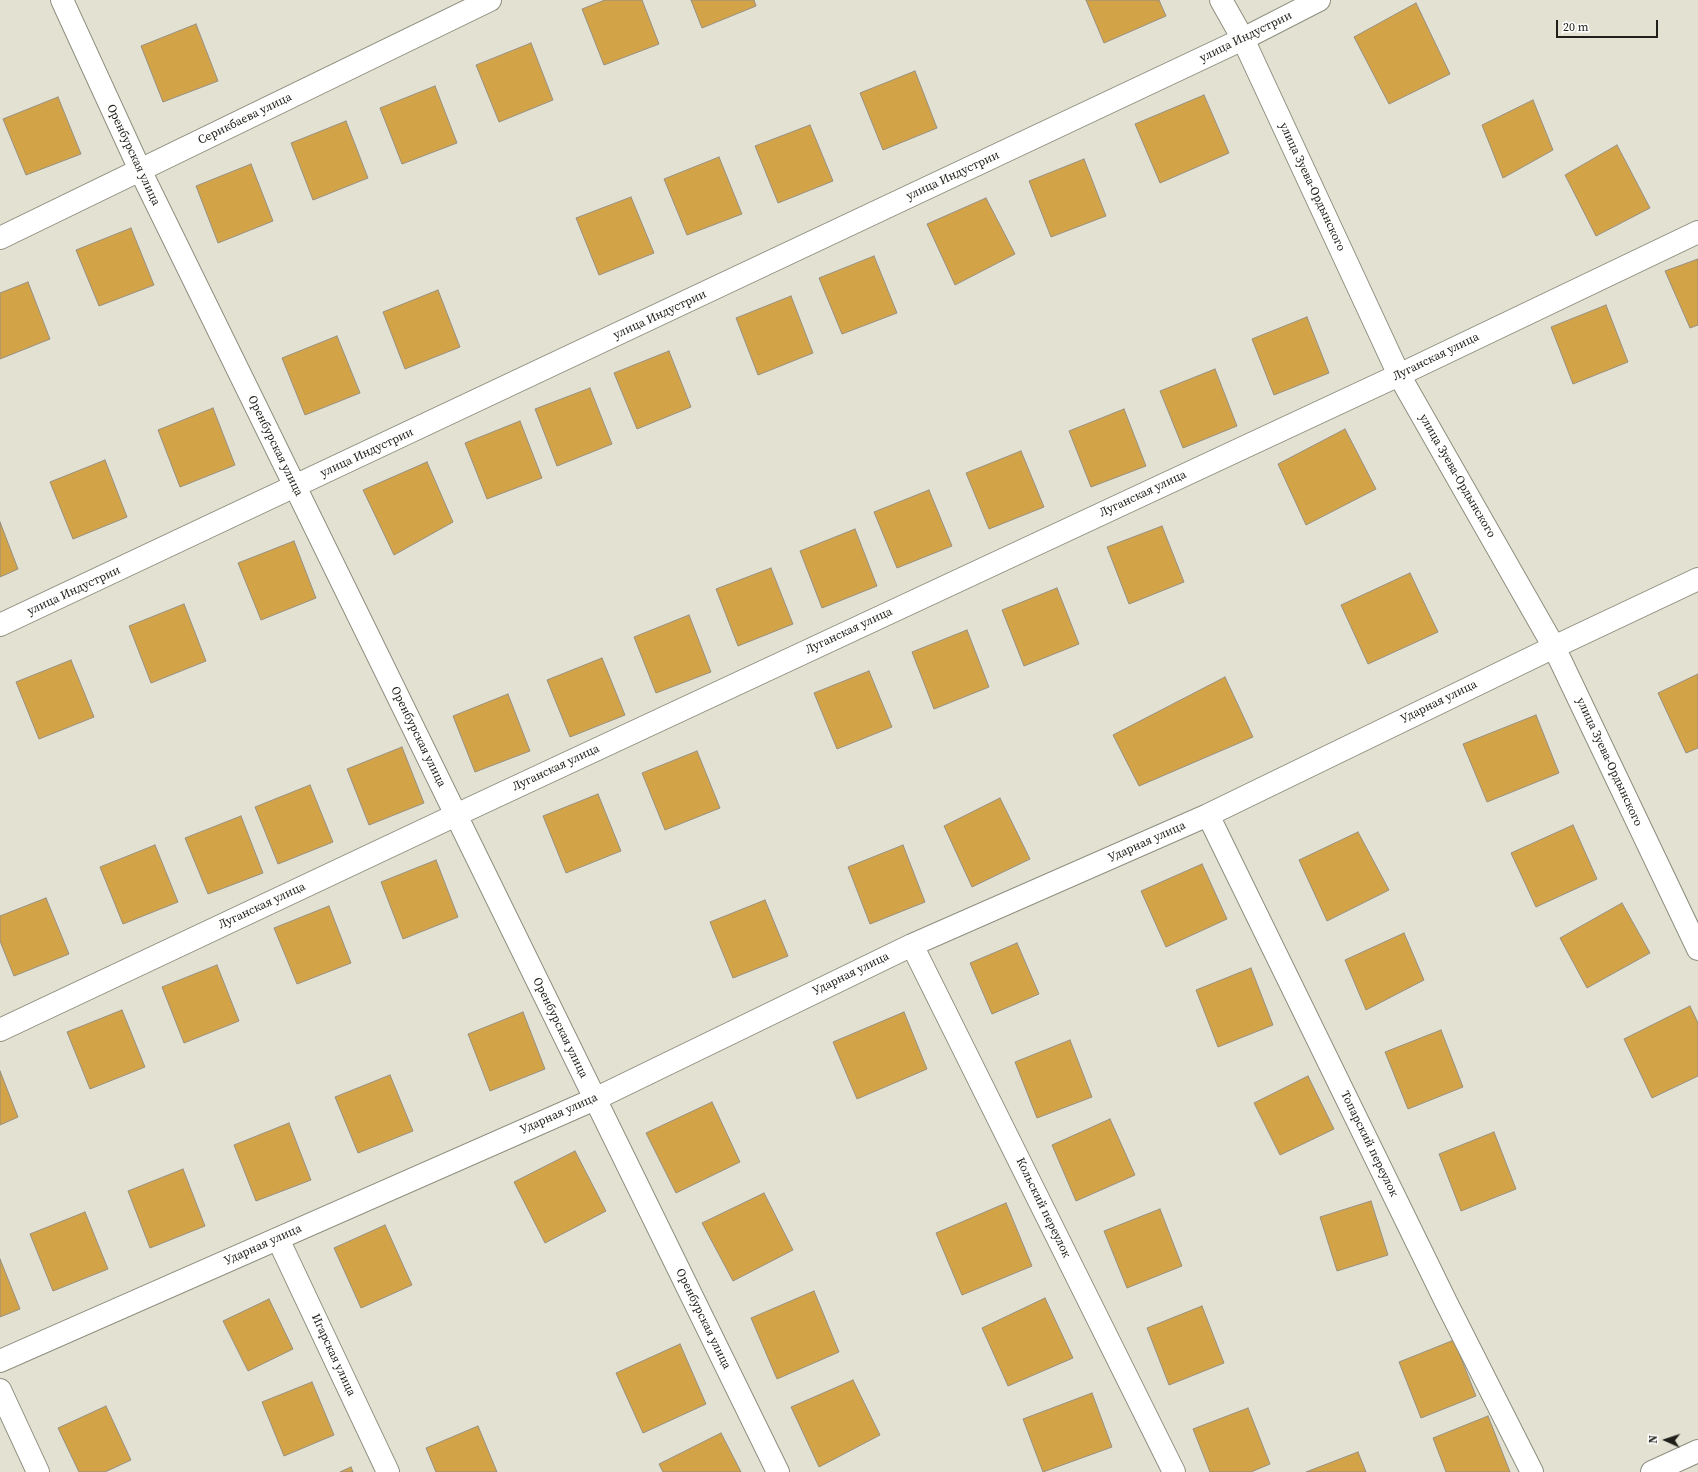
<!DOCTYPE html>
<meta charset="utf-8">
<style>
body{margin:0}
#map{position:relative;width:1698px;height:1472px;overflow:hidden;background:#e3e2d2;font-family:"Source Serif 4",serif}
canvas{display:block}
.north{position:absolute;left:1646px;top:1420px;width:40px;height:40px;-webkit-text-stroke:3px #fff;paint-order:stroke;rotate:273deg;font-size:11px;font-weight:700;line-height:16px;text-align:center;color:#20201a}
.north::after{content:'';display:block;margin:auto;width:14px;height:18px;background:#20201a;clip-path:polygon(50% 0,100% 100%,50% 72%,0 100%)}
.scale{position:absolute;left:1556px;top:20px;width:102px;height:18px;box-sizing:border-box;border:2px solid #20201a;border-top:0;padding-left:5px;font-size:12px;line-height:14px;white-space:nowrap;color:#20201a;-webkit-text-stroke:3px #fff;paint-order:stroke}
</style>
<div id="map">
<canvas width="1698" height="1472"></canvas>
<div class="north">N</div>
<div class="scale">20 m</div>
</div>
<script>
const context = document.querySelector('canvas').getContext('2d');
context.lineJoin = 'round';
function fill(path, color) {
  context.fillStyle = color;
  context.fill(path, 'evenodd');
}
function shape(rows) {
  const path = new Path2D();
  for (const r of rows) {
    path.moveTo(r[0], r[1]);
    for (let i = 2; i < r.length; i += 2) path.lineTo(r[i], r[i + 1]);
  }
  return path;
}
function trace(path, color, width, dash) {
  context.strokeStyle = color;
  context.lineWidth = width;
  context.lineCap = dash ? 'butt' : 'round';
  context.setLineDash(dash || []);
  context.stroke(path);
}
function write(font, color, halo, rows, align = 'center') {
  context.font = font + ' "Source Serif 4",serif';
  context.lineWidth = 3.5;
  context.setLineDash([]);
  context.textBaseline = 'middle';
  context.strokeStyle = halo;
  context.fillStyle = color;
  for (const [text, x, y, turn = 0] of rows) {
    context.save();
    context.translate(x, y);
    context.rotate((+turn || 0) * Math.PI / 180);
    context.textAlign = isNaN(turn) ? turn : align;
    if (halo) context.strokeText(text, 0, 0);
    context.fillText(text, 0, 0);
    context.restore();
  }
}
const building = shape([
 [605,0,642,0,659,44,604,65,582,9,605,0],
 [691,0,754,0,756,6,702,28,691,0],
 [1086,0,1159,0,1166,16,1104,43,1086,0],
 [1416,3,1450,74,1389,104,1354,37,1416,3],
 [196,24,218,81,163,102,141,46,196,24],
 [531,43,553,100,499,122,476,65,531,43],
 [915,71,937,128,883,150,860,93,915,71],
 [435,86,457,143,402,164,380,108,435,86],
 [1204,95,1229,153,1160,183,1135,124,1204,95],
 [58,97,81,154,26,175,3,119,58,97],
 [1533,100,1553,150,1503,178,1482,125,1533,100],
 [346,121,368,178,313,200,291,143,346,121],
 [810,125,833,181,778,203,755,146,810,125],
 [1617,145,1650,208,1596,236,1565,175,1617,145],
 [719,157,742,214,687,235,664,179,719,157],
 [1084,159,1106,216,1051,237,1029,181,1084,159],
 [251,164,273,221,218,243,196,186,251,164],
 [631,197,654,253,599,275,576,218,631,197],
 [986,198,1015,254,955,285,927,224,986,198],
 [131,228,154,285,99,306,76,250,131,228],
 [874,256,897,313,842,334,819,278,874,256],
 [1698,259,1698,325,1690,328,1665,271,1698,259],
 [28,282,50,339,0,359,0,293,28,282],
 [438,290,460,347,405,369,383,312,438,290],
 [791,296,813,353,758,375,736,318,791,296],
 [1606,305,1628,362,1573,384,1551,327,1606,305],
 [1307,317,1329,373,1274,395,1252,339,1307,317],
 [337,336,360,393,305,415,282,358,337,336],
 [669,351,691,407,637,429,614,373,669,351],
 [1215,369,1237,426,1183,448,1160,391,1215,369],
 [590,388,612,444,557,466,535,409,590,388],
 [213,408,235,465,180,487,158,430,213,408],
 [1124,409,1146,466,1091,487,1069,431,1124,409],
 [520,421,542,478,487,499,465,443,520,421],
 [1345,429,1376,489,1306,525,1278,464,1345,429],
 [1021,451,1044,507,989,529,966,473,1021,451],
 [105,460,127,517,73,539,50,482,105,460],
 [427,462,453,522,394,555,363,490,427,462],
 [929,490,952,546,897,568,874,512,929,490],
 [0,522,18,569,0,577,0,522],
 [1162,526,1184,582,1129,604,1107,547,1162,526],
 [855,529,877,586,822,608,800,551,855,529],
 [294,541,316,598,261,620,238,563,294,541],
 [771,568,793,624,738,646,716,589,771,568],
 [1410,573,1438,632,1368,664,1341,605,1410,573],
 [1057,588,1079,644,1024,666,1002,610,1057,588],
 [184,604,206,661,151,683,129,626,184,604],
 [689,615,711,672,656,693,634,637,689,615],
 [967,630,989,687,934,709,912,652,967,630],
 [602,658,625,715,570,737,547,680,602,658],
 [71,660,94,717,39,739,16,682,71,660],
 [869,671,892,727,837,749,814,693,869,671],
 [1698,674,1698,748,1686,753,1658,693,1698,674],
 [1225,677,1253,737,1139,786,1113,735,1225,677],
 [508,694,530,751,475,772,453,716,508,694],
 [1536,715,1559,773,1487,802,1463,744,1536,715],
 [402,747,424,803,369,825,347,769,402,747],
 [697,751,720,808,665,830,642,773,697,751],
 [310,785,333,842,278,864,255,807,310,785],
 [598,794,621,851,566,873,543,816,598,794],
 [1000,798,1030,859,972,887,944,826,1000,798],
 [241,816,263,873,208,894,185,838,241,816],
 [1573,825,1597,879,1536,907,1511,853,1573,825],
 [1358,832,1389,890,1327,921,1299,860,1358,832],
 [155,845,178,902,123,924,100,867,155,845],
 [903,845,925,902,870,924,848,867,903,845],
 [436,860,458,917,403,939,381,882,436,860],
 [1202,864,1227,919,1166,947,1141,891,1202,864],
 [46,898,69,954,14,976,0,941,0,916,46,898],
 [765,900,788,956,733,978,710,922,765,900],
 [1622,903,1650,953,1587,988,1560,938,1622,903],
 [329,906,351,963,297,984,274,928,329,906],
 [1404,933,1424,980,1366,1010,1345,960,1404,933],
 [1017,943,1039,994,992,1014,970,963,1017,943],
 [217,965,239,1021,184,1043,162,987,217,965],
 [1251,968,1273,1025,1218,1047,1196,990,1251,968],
 [1690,1006,1698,1023,1698,1076,1652,1098,1624,1039,1690,1006],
 [122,1010,145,1067,90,1089,67,1032,122,1010],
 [523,1012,545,1069,490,1091,468,1034,523,1012],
 [904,1012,927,1069,857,1099,833,1042,904,1012],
 [1441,1030,1463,1087,1408,1109,1385,1052,1441,1030],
 [1070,1040,1092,1097,1037,1118,1015,1062,1070,1040],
 [0,1071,18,1117,0,1125,0,1071],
 [390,1075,413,1131,358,1153,335,1097,390,1075],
 [1308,1076,1334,1129,1280,1155,1254,1103,1308,1076],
 [712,1102,740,1162,676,1193,646,1133,712,1102],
 [1110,1119,1135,1175,1076,1201,1052,1145,1110,1119],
 [289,1123,311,1180,256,1201,234,1145,289,1123],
 [1494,1132,1516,1189,1461,1211,1439,1154,1494,1132],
 [575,1151,606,1211,545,1243,514,1182,575,1151],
 [183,1169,205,1226,150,1248,128,1191,183,1169],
 [764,1193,793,1250,733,1281,702,1223,764,1193],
 [1371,1201,1388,1255,1337,1271,1320,1217,1371,1201],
 [1006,1203,1032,1266,962,1295,936,1233,1006,1203],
 [1160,1209,1182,1266,1127,1288,1104,1231,1160,1209],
 [85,1212,108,1269,53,1291,30,1234,85,1212],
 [385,1225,412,1285,361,1308,334,1248,385,1225],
 [0,1259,20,1309,0,1317,0,1259],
 [814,1291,839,1352,777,1379,751,1318,814,1291],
 [1045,1298,1073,1358,1008,1386,982,1328,1045,1298],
 [269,1299,293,1349,248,1371,223,1321,269,1299],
 [1202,1306,1224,1363,1169,1385,1147,1328,1202,1306],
 [1454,1340,1476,1396,1421,1418,1399,1362,1454,1340],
 [680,1344,706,1404,643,1433,616,1373,680,1344],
 [853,1380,880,1435,819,1467,791,1407,853,1380],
 [312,1382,334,1435,284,1456,262,1402,312,1382],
 [1092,1393,1112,1447,1043,1472,1023,1419,1092,1393],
 [106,1406,131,1460,105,1472,79,1472,58,1428,106,1406],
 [1248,1408,1270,1464,1251,1472,1210,1472,1193,1429,1248,1408],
 [1488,1416,1510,1472,1446,1472,1433,1438,1488,1416],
 [478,1426,497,1472,436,1472,426,1448,478,1426],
 [721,1433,741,1472,663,1472,659,1464,721,1433],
 [1358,1452,1366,1472,1306,1472,1358,1452],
 [351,1467,353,1472,340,1472,351,1467]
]);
const street = shape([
 [62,0,140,170,778,1472],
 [1221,0,1243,39,1399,375,1554,647,1698,949],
 [0,238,490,0],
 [0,625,1243,39,1319,0],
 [1208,815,1446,1302,1532,1472],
 [912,945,1174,1472],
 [0,1030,456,815,1399,375,1698,232],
 [278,1239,388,1472],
 [0,1361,595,1099,912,945,1208,815,1554,647,1698,579],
 [0,1390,38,1472],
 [1652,1472,1698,1451]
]);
const streetNames = [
 ["улица Индустрии",1246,37,-26],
 ["Серикбаева улица",245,119,-26],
 ["Оренбурская улица",133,155,65],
 ["улица Индустрии",953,176,-25],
 ["улица Зуева-Ордынского",1312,187,65],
 ["улица Индустрии",660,315,-25],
 ["Луганская улица",1436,357,-26],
 ["Оренбурская улица",275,446,64],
 ["улица Индустрии",367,453,-25],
 ["улица Зуева-Ордынского",1457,476,60],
 ["Луганская улица",1143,494,-25],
 ["улица Индустрии",74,591,-25],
 ["Луганская улица",849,631,-25],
 ["Ударная улица",1439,702,-26],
 ["Оренбурская улица",418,737,64],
 ["улица Зуева-Ордынского",1609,762,65],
 ["Луганская улица",556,768,-25],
 ["Ударная улица",1147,842,-24],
 ["Луганская улица",262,906,-25],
 ["Ударная улица",851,974,-26],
 ["Оренбурская улица",560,1028,64],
 ["Ударная улица",559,1114,-24],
 ["Топарский переулок",1369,1144,64],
 ["Кольский переулок",1043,1208,64],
 ["Ударная улица",263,1245,-24],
 ["Оренбурская улица",703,1319,64],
 ["Игарская улица",333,1355,65]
];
fill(building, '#d3a348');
trace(building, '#978f82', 1);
trace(street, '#8e8e7f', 24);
trace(street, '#fff', 22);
write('12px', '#20201a', '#fff', streetNames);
</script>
